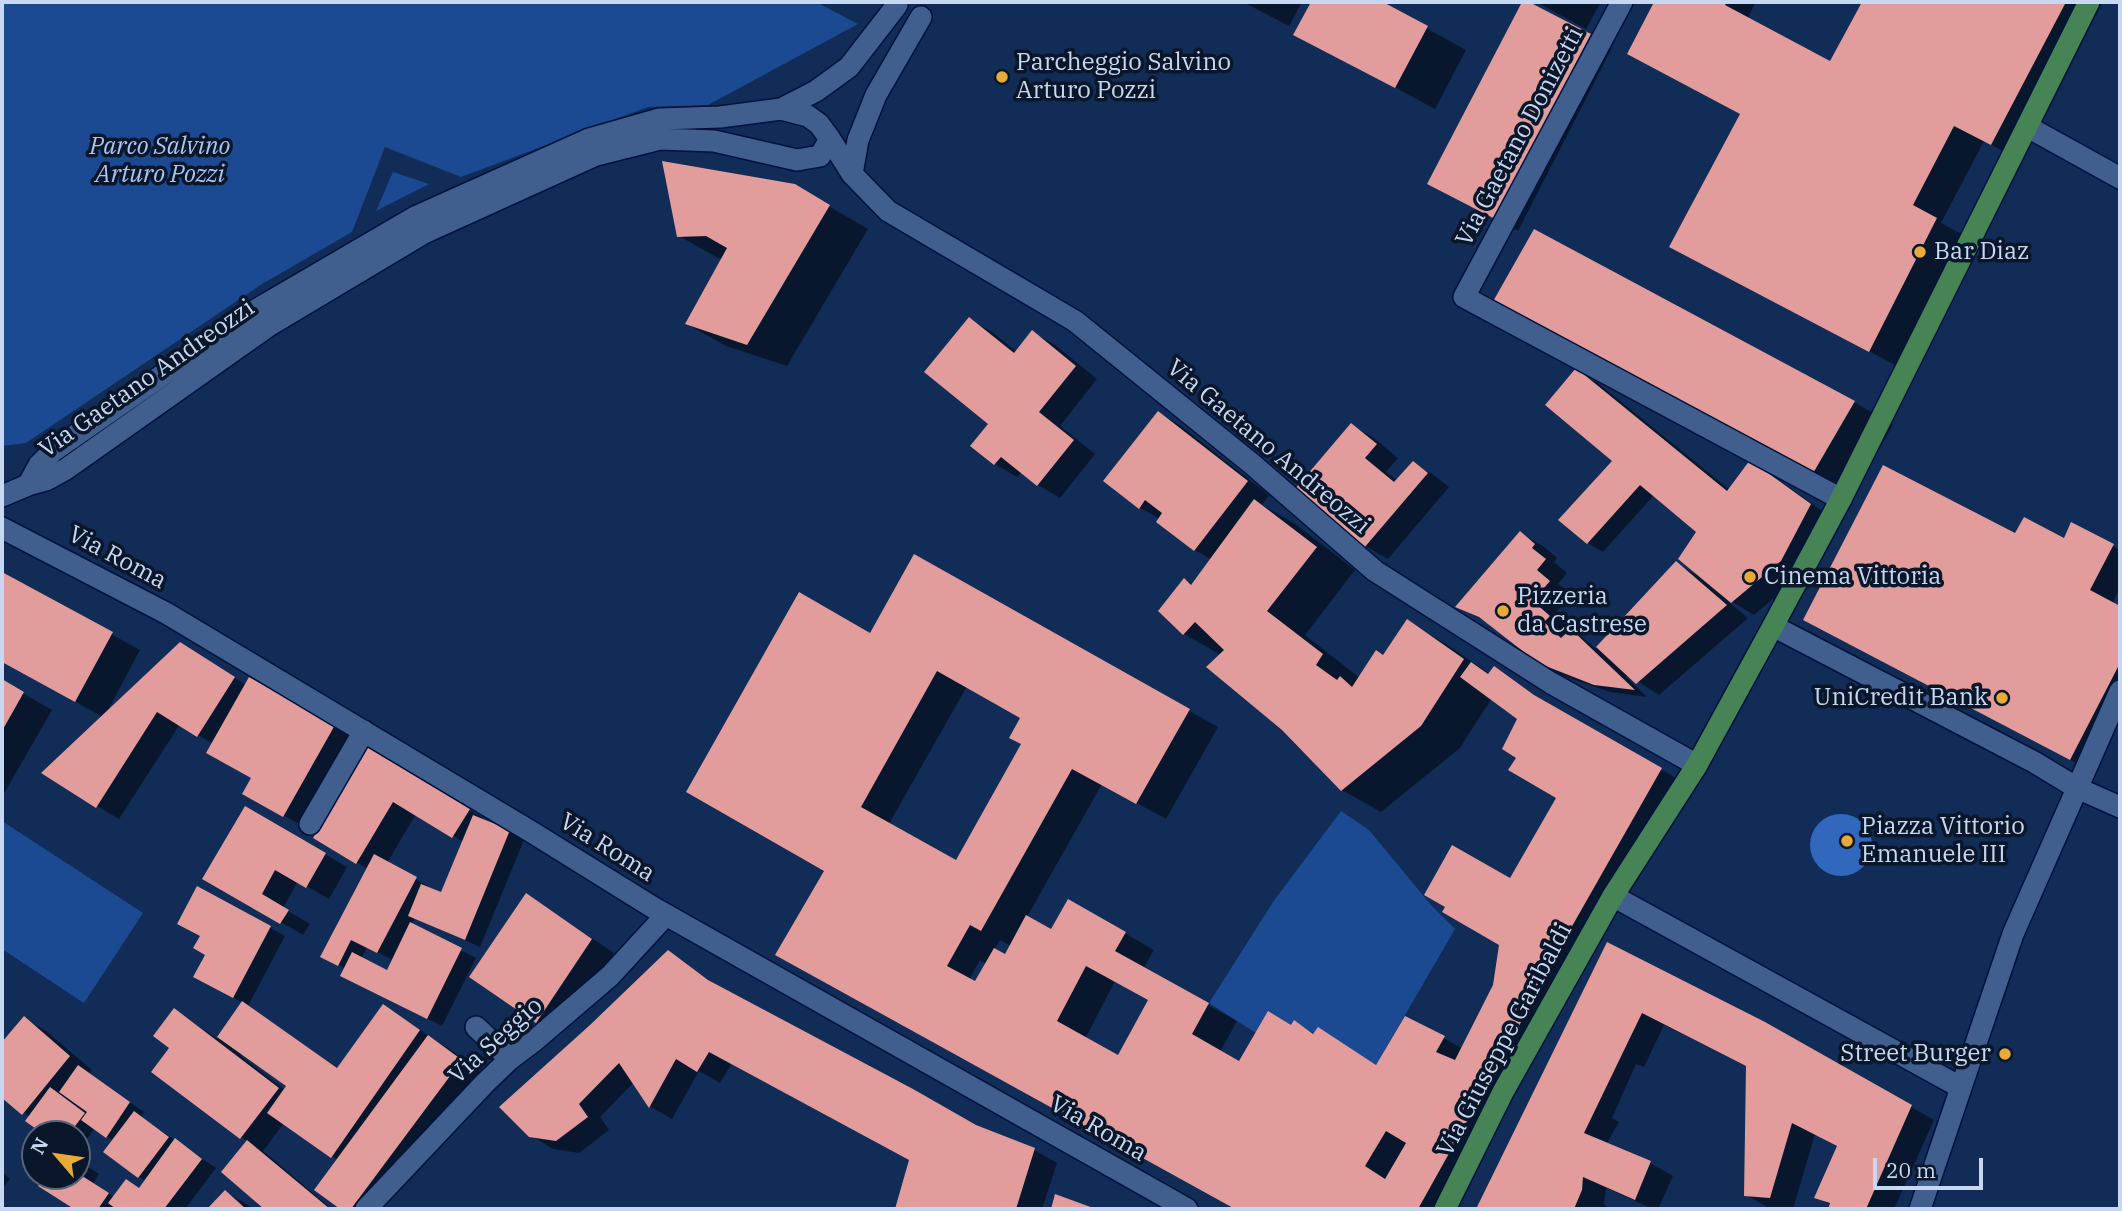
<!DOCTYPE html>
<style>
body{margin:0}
#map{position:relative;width:2122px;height:1211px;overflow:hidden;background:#112c57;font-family:"IBM Plex Serif",serif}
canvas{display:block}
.frame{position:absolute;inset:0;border:4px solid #c7d8f3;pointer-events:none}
.north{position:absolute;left:21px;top:1120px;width:70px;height:70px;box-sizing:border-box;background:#0a1629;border:2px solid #56647a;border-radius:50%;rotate:299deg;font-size:19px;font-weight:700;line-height:28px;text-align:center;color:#c7d8f3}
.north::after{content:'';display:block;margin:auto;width:24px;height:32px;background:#e8ab37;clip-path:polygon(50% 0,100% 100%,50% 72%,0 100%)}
.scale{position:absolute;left:1873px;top:1158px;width:110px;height:32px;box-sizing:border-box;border:4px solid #c7d8f3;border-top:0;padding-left:9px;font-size:21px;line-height:24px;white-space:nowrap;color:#c7d8f3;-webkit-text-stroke:5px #0a1629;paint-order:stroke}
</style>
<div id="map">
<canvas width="2122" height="1211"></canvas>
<div class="frame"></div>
<div class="north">N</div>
<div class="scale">20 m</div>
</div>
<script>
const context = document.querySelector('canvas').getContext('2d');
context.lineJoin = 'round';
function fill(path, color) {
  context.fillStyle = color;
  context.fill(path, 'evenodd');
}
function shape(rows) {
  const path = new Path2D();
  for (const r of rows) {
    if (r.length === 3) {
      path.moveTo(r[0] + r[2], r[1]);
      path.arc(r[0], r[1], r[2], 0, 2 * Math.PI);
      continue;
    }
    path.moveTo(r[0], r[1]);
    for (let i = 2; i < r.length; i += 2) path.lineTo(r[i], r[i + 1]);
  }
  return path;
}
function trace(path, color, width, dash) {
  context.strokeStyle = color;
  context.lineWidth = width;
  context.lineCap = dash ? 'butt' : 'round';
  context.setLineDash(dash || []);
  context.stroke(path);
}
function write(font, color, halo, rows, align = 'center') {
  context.font = font + ' "IBM Plex Serif",serif';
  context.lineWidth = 7;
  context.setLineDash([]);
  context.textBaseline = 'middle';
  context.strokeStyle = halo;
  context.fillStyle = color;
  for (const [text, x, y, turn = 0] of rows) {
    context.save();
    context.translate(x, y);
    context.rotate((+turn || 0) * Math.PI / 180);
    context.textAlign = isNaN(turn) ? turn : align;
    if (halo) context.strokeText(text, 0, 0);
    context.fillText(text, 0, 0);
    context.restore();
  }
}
const green = shape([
 [2,2,816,2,858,24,708,105,648,107,461,177,385,147,352,232,262,284,26,443,2,446],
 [393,172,429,184,376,211],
 [1341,811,1369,830,1431,905,1455,929,1376,1065,1318,1028,1313,1034,1295,1021,1291,1025,1269,1012,1256,1033,1209,1003,1273,902],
 [2,821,143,913,84,1003,2,949]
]);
const water = shape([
 [1841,845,31]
]);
const shadow = shape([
 [1243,2,1302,2,1289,26],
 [1313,2,1379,2,1466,50,1435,109,1296,34],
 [1523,2,1612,48,1518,231,1429,184],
 [1536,2,1601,2,1586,29],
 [1656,2,1756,2,1747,19,1831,63,1864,2,2103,2,2020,160,1984,141,1941,223,1965,236,1899,367,1671,247,1742,115,1629,53],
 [794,186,868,229,787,366,726,346,687,324,724,258,718,258,679,236],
 [969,319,992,332,1017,352,1032,332,1055,345,1097,379,1060,426,1095,454,1060,498,1038,485,1022,472,1017,477,995,464,972,446,990,423],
 [1532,327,1854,402,1893,425,1852,496],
 [1577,371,1599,384,1730,490,1750,463,1772,475,1832,518,1803,573,1754,615,1731,601,1730,603,1748,618,1659,695,1628,675,1626,677,1647,697,1610,692,1561,675,1538,662,1489,623,1458,606,1520,533,1543,546,1557,558,1554,562,1567,573,1558,584,1571,594,1554,615,1570,630,1586,640,1596,649,1676,563,1696,575,1698,573,1698,532,1654,495,1603,552,1588,543,1561,520,1619,467],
 [1159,413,1181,426,1269,495,1262,505,1294,523,1355,570,1305,635,1360,678,1384,657,1407,621,1446,644,1490,674,1495,668,1549,706,1690,786,1575,987,1561,979,1448,1209,1237,1209,963,1057,826,871,871,635,915,557,1218,727,1166,819,1102,784,1027,917,1052,931,1069,901,1154,950,1143,969,1237,1021,1220,1052,1240,1063,1295,1023,1315,1034,1319,1029,1377,1066,1444,1038,1463,1049,1494,985,1511,881,1559,797,1518,757,1519,718,1492,698,1460,748,1381,812,1342,790,1221,655,1184,634,1185,580,1193,585,1212,560,1195,550,1160,519,1140,508],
 [967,686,1023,718,1023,744,957,863,889,824],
 [1000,940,1011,946,1005,956,994,950],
 [980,960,987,964,976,983,969,980],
 [1115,981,1150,1000,1119,1058,1085,1039],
 [1352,425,1374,438,1398,458,1386,472,1398,481,1413,463,1435,476,1449,487,1388,559,1365,546],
 [2072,525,2120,550,2120,588,2112,604,2120,608,2120,718,2093,772,1828,632,2016,536,2064,540],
 [2,574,140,650,107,712,203,657,246,685,250,679,356,739,306,828,245,793,253,778,213,744,180,724,119,819,97,806,103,717,2,661],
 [2,681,52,710,2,797],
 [390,762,491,823,524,840,480,947,415,918,411,925,476,958,442,1026,357,984,346,969,323,956,368,869,315,838],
 [416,814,464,842,442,894,387,863],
 [367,947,393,960,388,972,361,959],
 [246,808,347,867,329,899,298,881,283,908,310,924,303,935,205,878],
 [198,888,285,936,248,1006,339,1069,383,1006,451,1050,483,1074,382,1209,343,1209,316,1189,338,1160,284,1123,263,1151,332,1209,267,1209,223,1172,248,1142,154,1072,171,1048,175,1010,218,1039,243,1003,195,976,207,955,202,936],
 [242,1053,288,1086,285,1090,241,1056],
 [548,909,614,953,559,1034,537,1021],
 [1608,944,1764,1023,1934,1120,1894,1209,1829,1209,1831,1205,1816,1197,1838,1147,1815,1134,1793,1209,1769,1208,1746,1195,1748,1067,1664,1025,1644,1067,1636,1064,1612,1118,1619,1122,1606,1145,1650,1163,1673,1176,1658,1209,1653,1209,1606,1188,1604,1204,1609,1209,1478,1209],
 [668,953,725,991,975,1126,1034,1150,1057,1163,1042,1209,896,1209,911,1160,732,1063,720,1083,699,1071,672,1119,651,1107,634,1082,600,1117,609,1130,579,1153,553,1149,530,1135],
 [24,1018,46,1031,92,1070,88,1074,144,1112,141,1117,216,1168,185,1209,78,1209,41,1186,47,1176,77,1176,77,1160,99,1174,93,1184,114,1197,127,1181,140,1189,146,1181,139,1177,114,1141,95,1128,77,1152,77,1134,46,1134,30,1117,5,1098,2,1101,2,1044],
 [2,1172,10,1179,2,1189],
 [226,1192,248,1205,253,1209,209,1209]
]);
const building = shape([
 [1311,2,1383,2,1428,26,1395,88,1293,35],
 [1522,2,1529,2,1591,34,1495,219,1427,184],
 [1654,2,1727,2,1725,5,1830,61,1862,2,2066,2,1991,145,1954,126,1913,205,1937,218,1869,352,1669,247,1740,114,1627,54],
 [662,161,795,184,830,205,747,345,685,324,727,248,706,236,677,237],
 [1534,229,1855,401,1812,475,1491,305],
 [969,317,1014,353,1032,330,1076,366,1039,412,1074,440,1037,486,1001,457,994,465,970,446,988,424,924,372],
 [1576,368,1727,491,1750,460,1811,504,1781,561,1731,603,1678,559,1696,532,1640,485,1587,544,1558,520,1612,461,1545,405],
 [1158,411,1248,481,1194,551,1156,522,1162,513,1145,500,1139,509,1103,481],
 [1351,423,1377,444,1365,458,1394,482,1413,461,1428,473,1364,548,1295,489],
 [1883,465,2015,533,2024,517,2064,538,2071,522,2114,544,2090,590,2120,606,2120,663,2070,760,1803,620],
 [1254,499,1317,547,1267,611,1323,654,1316,665,1337,680,1340,676,1352,687,1376,650,1383,655,1407,619,1464,659,1421,726,1341,791,1282,730,1206,667,1224,650,1195,622,1183,635,1158,611,1184,578,1191,585],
 [1520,531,1535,544,1532,548,1546,559,1537,570,1550,581,1533,601,1550,616,1544,622,1561,638,1571,629,1635,690,1594,685,1538,663,1479,617,1455,607],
 [914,554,1190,709,1136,804,1072,769,981,931,970,925,947,966,975,981,994,948,1005,954,1026,915,1051,929,1068,899,1126,932,1115,951,1209,1003,1192,1034,1239,1061,1268,1011,1291,1025,1294,1020,1313,1034,1318,1027,1376,1065,1405,1016,1445,1036,1436,1052,1455,1060,1493,985,1499,945,1442,912,1445,907,1424,895,1452,845,1510,878,1556,798,1508,770,1516,758,1502,749,1517,719,1460,677,1471,662,1488,674,1494,666,1534,695,1662,768,1546,972,1509,1046,1418,1209,1235,1209,775,955,824,871,686,792,799,592,870,633],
 [937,671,1020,718,1009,738,1021,744,956,860,861,807],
 [1086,966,1148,1000,1118,1055,1057,1021],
 [1386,1131,1406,1143,1385,1179,1365,1166],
 [1676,561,1727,605,1636,684,1596,647],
 [2,572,113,632,75,702,2,662],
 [180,642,235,677,197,737,157,712,96,808,41,773],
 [249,677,335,725,283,817,242,794,251,778,206,753],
 [2,679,24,692,2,731],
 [367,747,470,809,452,838,393,802,356,864,313,838],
 [245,806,326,853,306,888,275,870,262,894,289,910,280,924,202,879],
 [473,815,510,830,465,940,408,916,421,884,441,892],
 [374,854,417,877,377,953,351,940,338,966,320,957],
 [197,886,271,926,233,998,193,977,205,955,193,948,200,936,177,924],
 [526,893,592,939,536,1023,469,977],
 [410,922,462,948,427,1019,340,976,352,952,387,970],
 [1607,942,1765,1022,1912,1105,1866,1209,1828,1209,1830,1203,1814,1198,1837,1146,1792,1123,1770,1198,1744,1196,1746,1066,1642,1013,1584,1133,1651,1161,1635,1200,1583,1177,1582,1190,1574,1209,1476,1209],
 [668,950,708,980,913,1089,976,1125,1035,1148,1016,1209,895,1209,909,1160,709,1052,697,1072,676,1059,649,1108,619,1063,579,1104,588,1117,556,1141,529,1137,499,1107,590,1025],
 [242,1001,337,1068,383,1004,420,1030,331,1158,267,1113,286,1086,217,1037],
 [174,1008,279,1088,240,1139,151,1072,169,1048,153,1036],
 [24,1016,70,1056,22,1115,2,1098,2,1042],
 [428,1035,462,1060,351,1209,340,1209,314,1190],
 [78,1065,130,1102,106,1138,81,1120,87,1112,59,1092],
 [50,1087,85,1113,69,1134,43,1134,25,1121],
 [134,1111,169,1137,138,1178,103,1152],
 [175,1138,202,1159,164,1209,116,1209,108,1203,126,1179,139,1188],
 [247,1140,330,1209,264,1209,221,1172],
 [77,1159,85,1164,79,1174,109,1193,98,1209,74,1209,38,1186,45,1176,77,1176],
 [225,1190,246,1209,207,1209],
 [1055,1194,1096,1209,1051,1209]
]);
const minor = shape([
 [1622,2,1464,297,1841,499],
 [781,109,816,91,849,67,897,5],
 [2028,127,2120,178],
 [830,139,852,174,888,211,1075,321,1252,464,1375,571,1551,683,1697,765],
 [852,174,858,140,876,95,921,17],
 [2,496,28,485,46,480,66,469,270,325,424,233,596,155,660,139,714,141,797,160,820,156,830,139,819,124,808,116,781,109,720,117,659,119,589,139,415,217,259,308,53,451,39,465,28,485],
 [2,528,166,613,530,831,654,908,1187,1209],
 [1773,626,2034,762,2077,788,2120,807],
 [310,824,364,731],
 [1613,896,1960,1087],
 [476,1027,510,1059],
 [366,1209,485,1083,510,1059,534,1041,610,976,666,915],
 [1920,1209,2013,934,2120,691]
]);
const major = shape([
 [1445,1209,1503,1092,1613,896,1697,765,1773,626,1841,499,2089,2]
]);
const markers = [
 [1002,77,7,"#e8ab37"],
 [1920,252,7,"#e8ab37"],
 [1750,577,7,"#e8ab37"],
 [1503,611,7,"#e8ab37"],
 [2002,698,7,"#e8ab37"],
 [1847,841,7,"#e8ab37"],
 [2005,1054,7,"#e8ab37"]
];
const poiNames = [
 ["Parcheggio Salvino",1016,63],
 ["Arturo Pozzi",1016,91],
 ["Bar Diaz",1934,252],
 ["Cinema Vittoria",1764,577],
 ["Pizzeria",1517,597],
 ["da Castrese",1517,625],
 ["UniCredit Bank",1988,698,"right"],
 ["Piazza Vittorio",1861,827],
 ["Emanuele III",1861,855],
 ["Street Burger",1991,1054,"right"]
];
const streetNames = [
 ["Via Gaetano Donizetti",1520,137,-62],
 ["Via Gaetano Andreozzi",147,379,-35],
 ["Via Gaetano Andreozzi",1268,447,40],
 ["Via Roma",117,558,28],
 ["Via Roma",607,848,32],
 ["Via Giuseppe Garibaldi",1505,1040,-62],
 ["Via Seggio",496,1041,-42],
 ["Via Roma",1098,1129,30]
];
const parkNames = [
 ["Parco Salvino",160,147],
 ["Arturo Pozzi",160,175]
];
fill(green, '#1b4a93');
fill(water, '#3167bc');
fill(shadow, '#0007');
fill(building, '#e19c9b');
trace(minor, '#00123b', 24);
trace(major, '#00123b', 24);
trace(minor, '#415f8e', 21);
trace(major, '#468456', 21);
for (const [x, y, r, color] of markers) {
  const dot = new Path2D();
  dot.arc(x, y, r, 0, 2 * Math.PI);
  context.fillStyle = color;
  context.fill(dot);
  trace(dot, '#0a1629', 2.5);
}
write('24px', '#c7d8f3', '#0a1629', poiNames, 'left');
write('24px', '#c7d8f3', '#0a1629', streetNames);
write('italic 24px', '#aac6f3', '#0a1629', parkNames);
</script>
